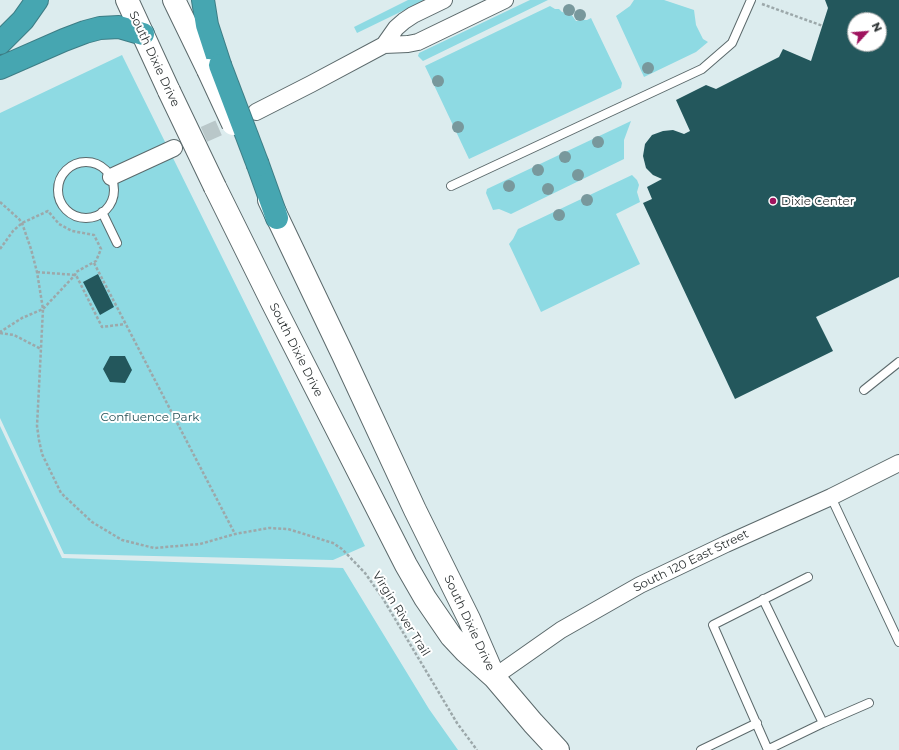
<!DOCTYPE html>
<style>
body{margin:0}
#map{position:relative;width:899px;height:750px;overflow:hidden;background:#dcecee;font-family:Montserrat,sans-serif}
canvas{display:block}
.north{position:absolute;left:847px;top:12px;width:40px;height:40px;box-sizing:border-box;background:#fff;border:1px solid #abadad;border-radius:50%;rotate:64deg;font-size:11px;font-weight:700;line-height:16px;text-align:center;color:#2c3233}
.north::after{content:'';display:block;margin:auto;width:14px;height:18px;background:#9f135e;clip-path:polygon(50% 0,100% 100%,50% 72%,0 100%)}
</style>
<div id="map">
<canvas width="899" height="750"></canvas>
<div class="north">N</div>
</div>
<script>
const context = document.querySelector('canvas').getContext('2d');
context.lineJoin = 'round';
function fill(path, color) {
  context.fillStyle = color;
  context.fill(path, 'evenodd');
}
function shape(rows) {
  const path = new Path2D();
  for (const r of rows) {
    if (r.length === 3) {
      path.moveTo(r[0] + r[2], r[1]);
      path.arc(r[0], r[1], r[2], 0, 2 * Math.PI);
      continue;
    }
    path.moveTo(r[0], r[1]);
    for (let i = 2; i < r.length; i += 2) path.lineTo(r[i], r[i + 1]);
  }
  return path;
}
function trace(path, color, width, dash) {
  context.strokeStyle = color;
  context.lineWidth = width;
  context.lineCap = dash ? 'butt' : 'round';
  context.setLineDash(dash || []);
  context.stroke(path);
}
function write(font, color, halo, rows, align = 'center') {
  context.font = font + ' Montserrat,sans-serif';
  context.lineWidth = 4;
  context.setLineDash([]);
  context.textBaseline = 'middle';
  context.strokeStyle = halo;
  context.fillStyle = color;
  for (const [text, x, y, turn = 0] of rows) {
    context.save();
    context.translate(x, y);
    context.rotate((+turn || 0) * Math.PI / 180);
    context.textAlign = isNaN(turn) ? turn : align;
    if (halo) context.strokeText(text, 0, 0);
    context.fillText(text, 0, 0);
    context.restore();
  }
}
const green = shape([
 [408,0,425,0,357,33,354,27],
 [530,0,548,0,423,61,418,56,419,53],
 [634,0,664,0,694,10,696,25,703,39,708,42,696,52,644,77,616,16,630,6],
 [550,6,555,9,559,9,562,12,571,14,576,21,582,20,587,20,591,18,622,83,621,88,469,159,425,66],
 [122,55,365,546,333,560,64,554,0,418,0,113],
 [631,121,624,140,624,159,511,214,499,209,493,210,486,193,487,189],
 [632,175,637,180,639,185,637,192,640,202,616,214,640,264,541,312,509,244,513,239,518,229],
 [0,426,62,558,343,568,429,709,458,750,0,750]
]);
const building = shape([
 [825,0,899,0,899,277,816,317,833,351,735,399,643,203,652,199,647,187,662,179,653,175,646,168,643,156,645,144,652,135,663,131,673,130,684,134,690,131,676,100,706,85,716,89,779,57,783,49,811,61,828,8],
 [855,20,879,20,879,44,855,44],
 [98,274,114,307,100,315,83,282],
 [110,356,125,356,132,370,125,383,110,382,103,369]
]);
const streetTunnel = shape([
 [182,144,241,118]
]);
const path = shape([
 [762,4,823,26],
 [0,202,19,219,22,223,31,249,37,272,43,309,37,426,39,440,42,454,61,493,92,522,122,540,154,548,200,544,235,534,269,528,288,529,333,543,342,549,365,573,382,597,457,723,477,750],
 [0,249,13,231,22,223,48,211,59,224,72,231,94,235,101,249,96,261,76,272,75,275,43,309,22,318,0,332],
 [94,263,235,534],
 [37,272,75,275,77,277,102,327,125,324],
 [0,333,14,335,41,349]
]);
const lane = shape([
 [86,190,28],
 [451,186,702,69,732,43,751,0],
 [102,212,117,243],
 [864,390,899,362],
 [831,497,899,642],
 [763,599,823,723,869,703],
 [769,749,823,723],
 [701,750,757,723],
 [768,750,713,625,808,577]
]);
const street = shape([
 [384,45,408,44,418,42,505,0],
 [256,112,311,84,384,45,396,28,404,21,413,15,444,0],
 [111,177,174,148],
 [494,677,561,630,640,585,726,544,831,497,899,463]
]);
const secondary = shape([
 [127,0,169,91],
 [174,0,208,70],
 [215,187,271,300,406,565,425,598,451,636,465,651,494,677,533,723,558,750],
 [269,200,343,355,415,510,469,619,492,672]
]);
const highway = shape([
 [203,0,207,25,220,65],
 [0,43,23,20,37,0],
 [0,68,64,40,85,32,100,28,119,27,143,34],
 [258,165,277,218]
]);
const secondaryBridge = shape([
 [208,70,233,124],
 [169,91,215,187]
]);
const highwayBridge = shape([
 [220,65,258,165]
]);
const trees = [
 [569,10],
 [580,15],
 [648,68],
 [438,81],
 [458,127],
 [598,142],
 [565,157],
 [538,170],
 [578,175],
 [509,186],
 [548,189],
 [587,200],
 [559,215]
];
const markers = [
 [773,201,4,"#9f135e"]
];
const streetNames = [
 ["South Dixie Drive",154,59,65],
 ["South Dixie Drive",296,350,63],
 ["South 120 East Street",691,561,-26],
 ["Virgin River Trail",401,614,58],
 ["South Dixie Drive",469,623,65]
];
const poiNames = [
 ["Dixie Center",781,201]
];
const parkNames = [
 ["Confluence Park",150,417]
];
fill(green, '#8edae3');
fill(building, '#23575c');
trace(streetTunnel, '#b9c7c9', 16, [16, 8]);
trace(lane, '#5b696b', 10);
trace(street, '#5b696b', 18);
trace(secondary, '#5b696b', 24);
trace(highway, '#3d7d85', 24);
trace(path, '#9ca8aa', 2.5, [3, 2]);
trace(lane, '#fff', 8);
trace(street, '#fff', 16);
trace(secondary, '#fff', 22);
trace(highway, '#46a6b1', 22);
trace(secondaryBridge, '#5b696b', 24, []);
trace(highwayBridge, '#3d7d85', 24, []);
trace(secondaryBridge, '#fff', 22);
trace(highwayBridge, '#46a6b1', 22);
context.fillStyle = '#78989c';
for (const [x, y] of trees) {
  context.beginPath();
  context.arc(x, y, 6, 0, 2 * Math.PI);
  context.fill();
}
for (const [x, y, r, color] of markers) {
  const dot = new Path2D();
  dot.arc(x, y, r, 0, 2 * Math.PI);
  context.fillStyle = color;
  context.fill(dot);
  trace(dot, '#fff', 1.5);
}
write('12px', '#2c3233', '#fff', streetNames);
write('12px', '#2c3233', '#fff', poiNames, 'left');
write('12px', '#275358', '#fff', parkNames);
</script>
